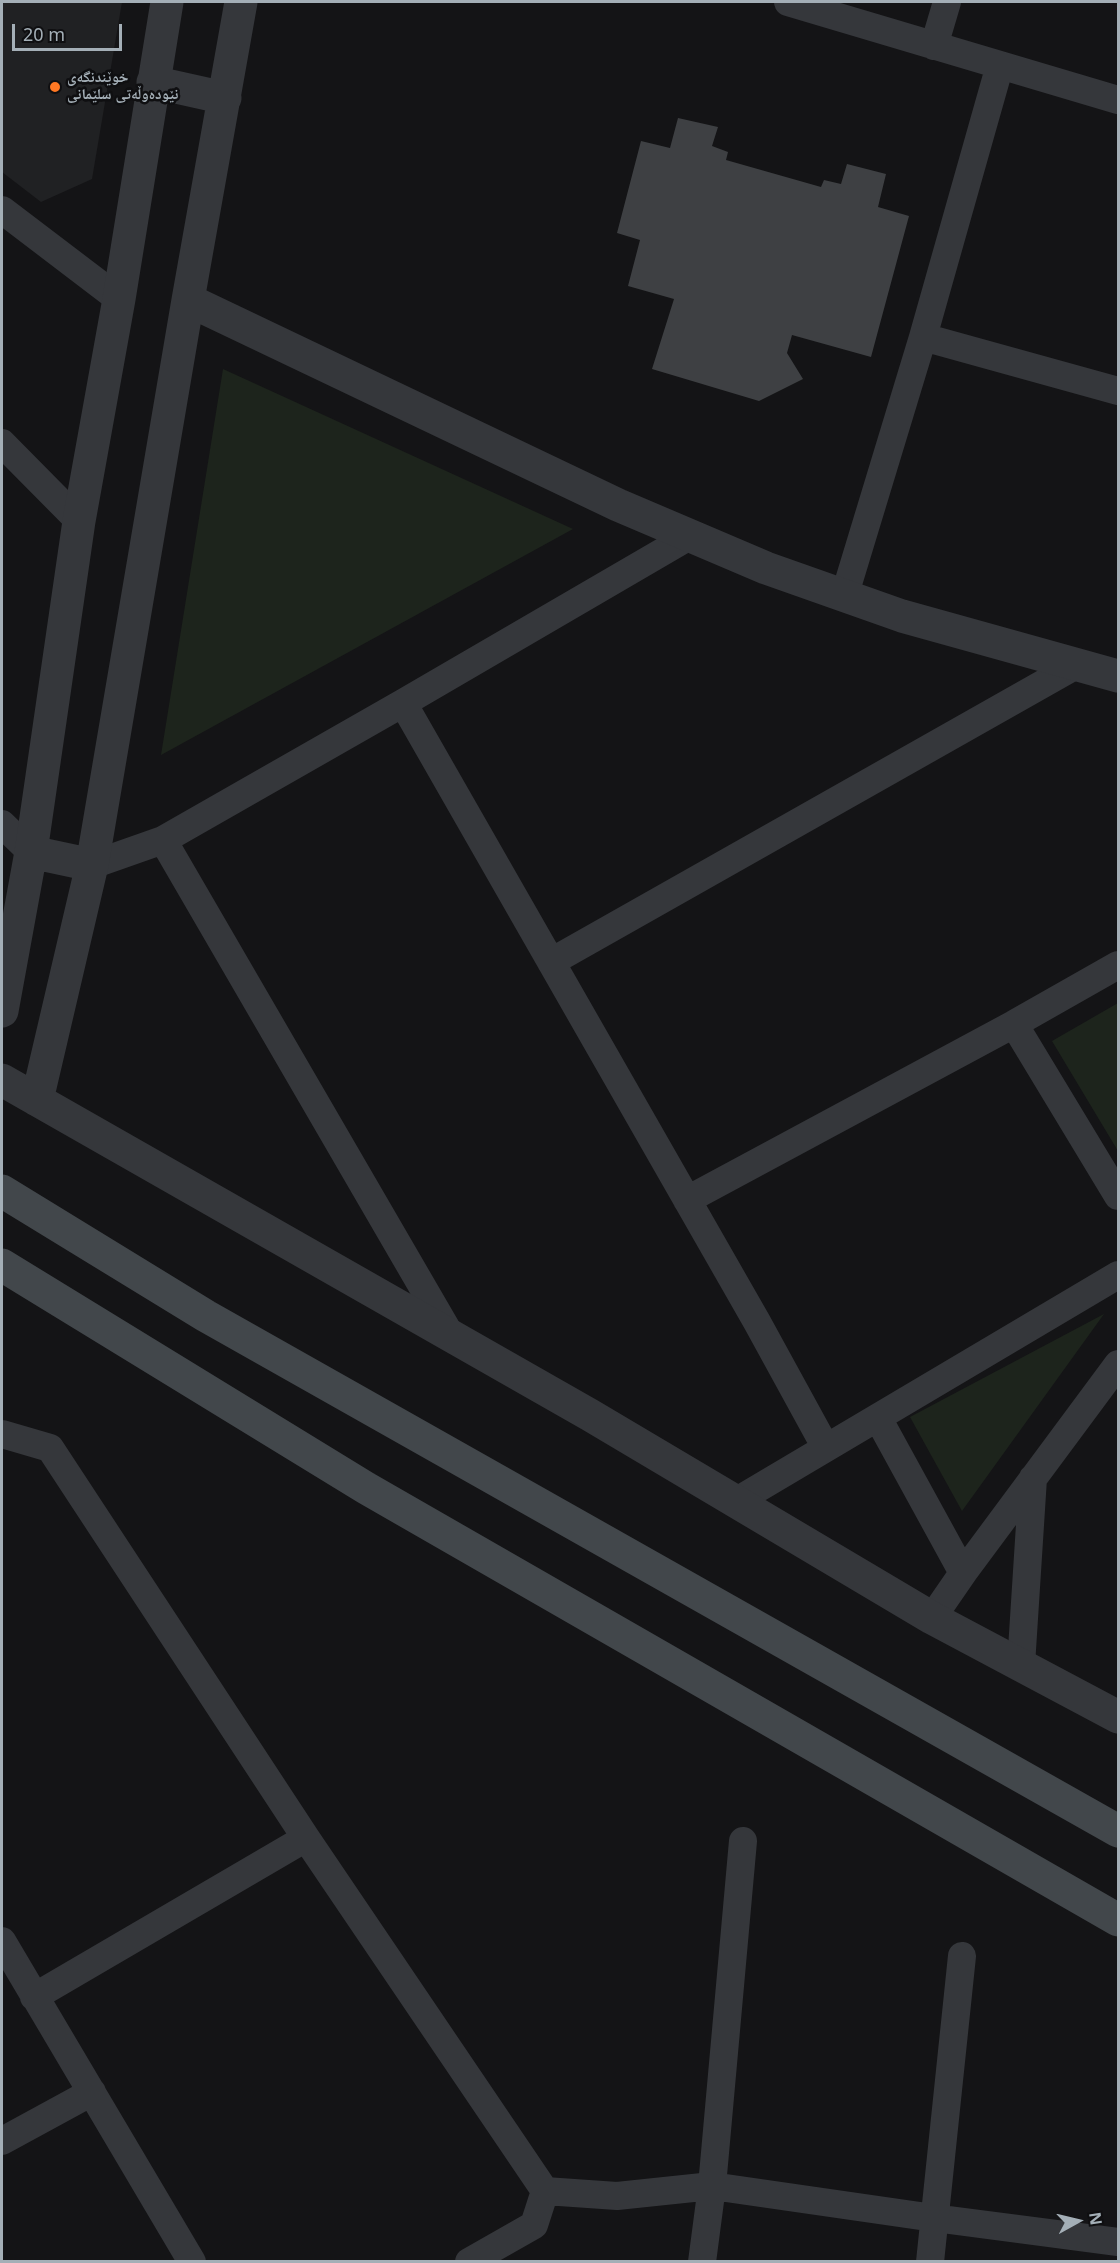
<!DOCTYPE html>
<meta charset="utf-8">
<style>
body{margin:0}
#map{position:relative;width:1120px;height:2263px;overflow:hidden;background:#141416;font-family:"Noto Sans",sans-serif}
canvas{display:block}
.frame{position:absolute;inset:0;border:3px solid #a4afb7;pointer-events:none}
.north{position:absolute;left:1048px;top:2191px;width:60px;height:60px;-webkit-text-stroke:4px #0f0f11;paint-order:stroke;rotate:82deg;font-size:16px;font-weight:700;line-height:24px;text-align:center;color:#a4afb7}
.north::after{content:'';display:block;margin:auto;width:21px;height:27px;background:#a4afb7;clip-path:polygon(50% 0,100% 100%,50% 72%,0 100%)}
.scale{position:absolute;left:12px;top:24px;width:110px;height:27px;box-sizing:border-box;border:3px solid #a4afb7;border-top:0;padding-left:8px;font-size:18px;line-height:21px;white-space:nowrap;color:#a4afb7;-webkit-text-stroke:4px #0f0f11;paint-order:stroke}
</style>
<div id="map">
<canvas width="1120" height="2263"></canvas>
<div class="frame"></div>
<div class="north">N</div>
<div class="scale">20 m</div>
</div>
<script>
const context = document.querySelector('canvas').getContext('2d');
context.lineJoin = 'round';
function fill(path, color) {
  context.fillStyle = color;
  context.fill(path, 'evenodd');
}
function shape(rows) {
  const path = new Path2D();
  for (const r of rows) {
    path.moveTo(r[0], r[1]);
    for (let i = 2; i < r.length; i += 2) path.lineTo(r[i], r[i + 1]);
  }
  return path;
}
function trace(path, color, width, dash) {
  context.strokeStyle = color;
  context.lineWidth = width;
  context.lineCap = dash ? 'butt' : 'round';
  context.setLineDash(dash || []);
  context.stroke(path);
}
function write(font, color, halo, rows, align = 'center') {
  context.font = font + ' "Noto Sans","Noto Naskh Arabic",sans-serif';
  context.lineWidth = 5;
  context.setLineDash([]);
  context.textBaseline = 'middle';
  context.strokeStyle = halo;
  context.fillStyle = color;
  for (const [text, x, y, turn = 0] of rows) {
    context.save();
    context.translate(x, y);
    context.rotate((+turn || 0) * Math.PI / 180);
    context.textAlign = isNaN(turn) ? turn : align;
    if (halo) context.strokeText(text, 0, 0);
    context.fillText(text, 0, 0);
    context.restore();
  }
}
const built = shape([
 [2,2,122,2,92,179,41,202,2,172]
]);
const green = shape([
 [223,369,573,529,161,755],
 [1118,1003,1118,1151,1052,1041],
 [1104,1314,962,1511,910,1417]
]);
const building = shape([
 [678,118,718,127,712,146,728,152,726,160,821,187,824,180,841,184,847,164,886,174,878,207,909,216,871,357,792,335,787,353,803,379,759,401,652,369,674,299,628,286,640,240,617,233,641,141,670,148]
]);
const minor = shape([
 [788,2,1118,100],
 [934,46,947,2],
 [2,210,119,299],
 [923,337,1118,391],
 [2,443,79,521],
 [844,597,923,337,1000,65],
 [403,703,757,1322,826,1448],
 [2,824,31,852],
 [163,840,451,1336],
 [92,865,163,840,403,703,688,537],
 [551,962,1078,664],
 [1014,1024,1118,1196],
 [687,1200,1014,1024,1118,965],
 [878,1418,963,1573],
 [2,1434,50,1448,306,1838,545,2191,534,2225,469,2262],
 [735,1502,1118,1275],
 [932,1618,963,1573,1118,1364],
 [1021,1665,1033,1478],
 [2,1941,192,2262],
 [34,1997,306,1838],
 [2,2141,92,2092],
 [545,2191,617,2196,712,2186,934,2218,1118,2242],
 [702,2262,712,2186,743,1841],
 [930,2262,962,1956]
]);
const tertiary = shape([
 [153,82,225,98],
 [188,300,618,505,766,568,902,616,1118,676],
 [31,852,92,865],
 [2,1011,31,852,79,521,119,299,167,2],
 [2,1080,590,1415,932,1618,1118,1717],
 [37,1100,92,865,188,300,241,2]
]);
const secondary = shape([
 [2,1191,206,1316,1118,1831],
 [2,1265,366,1488,1118,1920]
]);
const markers = [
 [55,87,6,"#ff7823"]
];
const poiNames = [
 ["خوێندنگەی",67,78],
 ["نێوده‌وڵه‌تی سلێمانی",67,95]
];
fill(built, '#202123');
fill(green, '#1d241c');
fill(building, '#3e4043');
trace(minor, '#35373b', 28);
trace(tertiary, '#35373b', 33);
trace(secondary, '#42474b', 33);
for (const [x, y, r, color] of markers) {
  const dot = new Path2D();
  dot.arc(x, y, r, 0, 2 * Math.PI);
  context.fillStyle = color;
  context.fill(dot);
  trace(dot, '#0f0f11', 2);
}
write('bold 15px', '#a4afb7', '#0f0f11', poiNames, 'left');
</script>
